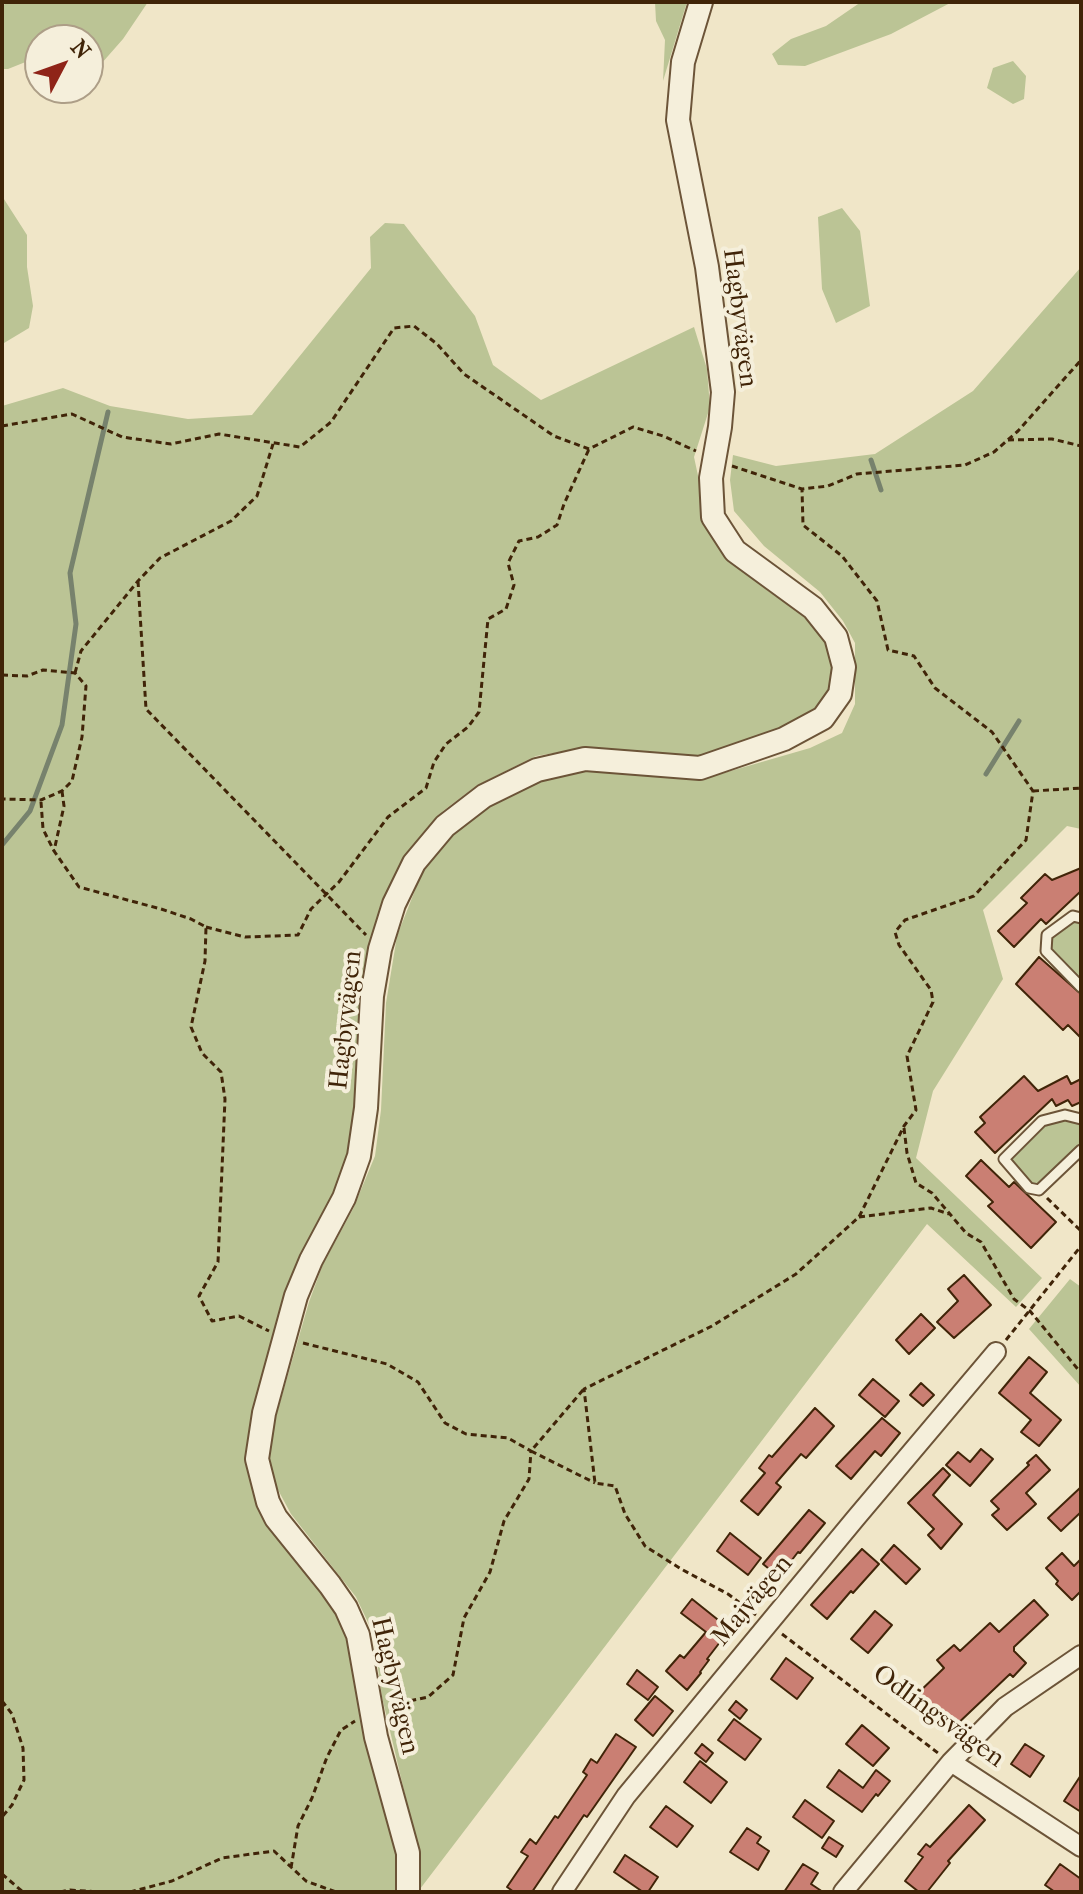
<!DOCTYPE html>
<meta charset="utf-8">
<style>
body{margin:0}
#map{position:relative;width:1083px;height:1894px;overflow:hidden;background:#f0e6c8;font-family:"IM FELL French Canon",serif}
canvas{display:block}
.frame{position:absolute;inset:0;border:4px solid #402408;pointer-events:none}
.north{position:absolute;left:24px;top:24px;width:80px;height:80px;box-sizing:border-box;background:#f5efdb;border:2px solid #ad9e87;border-radius:50%;rotate:49deg;font-size:22px;font-weight:700;line-height:32px;text-align:center;color:#402408}
.north::after{content:'';display:block;margin:auto;width:28px;height:36px;background:#8f2418;clip-path:polygon(50% 0,100% 100%,50% 72%,0 100%)}
</style>
<div id="map">
<canvas width="1083" height="1894"></canvas>
<div class="frame"></div>
<div class="north">N</div>
</div>
<script>
const context = document.querySelector('canvas').getContext('2d');
context.lineJoin = 'round';
function fill(path, color) {
  context.fillStyle = color;
  context.fill(path, 'evenodd');
}
function shape(rows) {
  const path = new Path2D();
  for (const r of rows) {
    path.moveTo(r[0], r[1]);
    for (let i = 2; i < r.length; i += 2) path.lineTo(r[i], r[i + 1]);
  }
  return path;
}
function trace(path, color, width, dash) {
  context.strokeStyle = color;
  context.lineWidth = width;
  context.lineCap = dash ? 'butt' : 'round';
  context.setLineDash(dash || []);
  context.stroke(path);
}
function write(font, color, halo, rows, align = 'center') {
  context.font = font + ' "IM FELL French Canon",serif';
  context.lineWidth = 8;
  context.setLineDash([]);
  context.textBaseline = 'middle';
  context.strokeStyle = halo;
  context.fillStyle = color;
  for (const [text, x, y, turn = 0] of rows) {
    context.save();
    context.translate(x, y);
    context.rotate((+turn || 0) * Math.PI / 180);
    context.textAlign = isNaN(turn) ? turn : align;
    if (halo) context.strokeText(text, 0, 0);
    context.fillText(text, 0, 0);
    context.restore();
  }
}
const green = shape([
 [6,2,148,2,123,39,101,64,88,65,88,40,40,40,40,64,28,61,8,69,2,69,2,8],
 [655,2,687,2,663,81,665,40,656,21],
 [861,2,952,2,891,34,805,66,778,65,772,54,791,39,826,26],
 [1013,61,1026,76,1024,99,1013,104,987,88,993,68],
 [2,196,27,235,27,267,33,306,29,328,4,343,2,342],
 [842,208,860,231,870,306,836,323,822,289,818,217],
 [385,223,404,224,475,316,493,365,541,400,694,327,707,369,710,407,694,457,709,527,735,562,768,591,808,617,825,642,833,670,829,693,817,710,797,723,698,758,585,748,536,756,476,786,443,811,407,857,354,1144,249,1458,341,1615,354,1667,363,1730,400,1851,398,1892,2,1892,2,406,63,388,110,406,188,419,252,415,371,268,370,237],
 [1081,267,1081,829,1067,826,983,910,1003,979,933,1091,916,1158,1042,1278,1016,1307,927,1224,420,1889,418,1850,382,1697,373,1633,356,1597,291,1514,277,1488,269,1461,270,1437,309,1302,323,1264,353,1209,375,1156,381,1110,386,1003,397,936,423,870,452,836,490,803,542,777,587,771,703,779,810,748,842,733,855,704,855,643,843,621,820,592,764,546,734,511,730,480,733,455,776,466,875,454,973,391],
 [1073,916,1081,918,1081,987,1046,951,1047,935],
 [1081,1119,1081,1150,1039,1190,1029,1188,1004,1159,1042,1121],
 [1070,1279,1081,1287,1081,1387,1029,1329]
]);
const stream = shape([
 [871,460,881,490],
 [986,774,1019,721],
 [2,845,30,811,62,725,76,624,70,573,108,412]
]);
const building = shape([
 [1081,868,1081,891,1046,924,1041,919,1014,947,998,931,1027,903,1021,898,1045,874,1052,880,1081,868],
 [1039,957,1081,994,1081,1038,1068,1025,1063,1030,1016,984,1039,957],
 [1024,1076,1038,1091,1067,1076,1071,1084,1081,1079,1081,1102,1072,1106,1068,1100,1056,1106,1052,1099,995,1153,975,1132,985,1123,980,1117,1024,1076],
 [981,1160,1009,1187,1014,1182,1056,1222,1031,1248,988,1206,993,1202,966,1176,981,1160],
 [964,1275,991,1305,954,1338,937,1322,958,1301,948,1289,964,1275],
 [921,1314,935,1328,909,1354,896,1340,921,1314],
 [1029,1357,1047,1372,1030,1393,1061,1420,1039,1446,1021,1432,1031,1420,999,1393,1029,1357],
 [873,1379,899,1401,885,1417,859,1395,873,1379],
 [921,1383,934,1395,923,1406,910,1395,921,1383],
 [815,1408,834,1426,806,1458,801,1454,776,1483,781,1487,758,1515,741,1501,765,1473,759,1468,769,1455,772,1457,815,1408],
 [882,1418,900,1433,881,1456,875,1451,851,1479,836,1466,882,1418],
 [981,1449,993,1459,970,1486,946,1465,958,1452,970,1462,981,1449],
 [1036,1455,1050,1470,1026,1493,1036,1504,1007,1530,992,1515,999,1509,991,1501,1029,1465,1027,1463,1036,1455],
 [943,1468,950,1475,933,1495,962,1524,941,1549,928,1535,934,1529,908,1503,943,1468],
 [1081,1487,1081,1512,1061,1531,1048,1518,1081,1487],
 [809,1510,825,1523,800,1553,798,1552,779,1577,763,1564,809,1510],
 [730,1533,761,1558,748,1575,717,1551,730,1533],
 [894,1545,920,1569,906,1584,881,1560,894,1545],
 [862,1549,879,1564,853,1593,851,1591,827,1619,811,1605,862,1549],
 [1062,1553,1074,1566,1081,1559,1081,1591,1072,1600,1056,1584,1058,1581,1046,1568,1062,1553],
 [692,1599,722,1623,719,1627,727,1633,707,1659,709,1660,700,1672,701,1673,687,1690,666,1671,680,1655,684,1658,706,1632,681,1613,692,1599],
 [1034,1600,1048,1615,1014,1647,1014,1651,1026,1663,1013,1677,1010,1674,952,1729,942,1718,938,1721,914,1697,944,1668,937,1660,954,1645,960,1651,990,1623,999,1632,1034,1600],
 [875,1611,892,1625,868,1653,851,1639,875,1611],
 [786,1658,813,1678,797,1699,771,1679,786,1658],
 [637,1670,658,1687,648,1700,627,1684,637,1670],
 [655,1696,673,1711,653,1736,635,1720,655,1696],
 [736,1701,747,1710,740,1719,729,1710,736,1701],
 [734,1719,761,1739,745,1760,718,1740,734,1719],
 [862,1725,889,1748,873,1766,846,1744,862,1725],
 [616,1734,636,1747,587,1817,584,1815,532,1892,514,1892,507,1887,528,1856,521,1852,530,1839,536,1844,555,1816,558,1818,587,1775,583,1772,591,1759,597,1763,616,1734],
 [702,1744,713,1753,706,1762,695,1753,702,1744],
 [1025,1744,1044,1756,1030,1777,1011,1764,1025,1744],
 [700,1761,727,1782,711,1803,684,1782,700,1761],
 [839,1770,863,1788,876,1770,890,1781,878,1796,876,1794,862,1812,827,1787,839,1770],
 [1081,1775,1081,1812,1064,1801,1081,1775],
 [805,1800,834,1821,822,1838,793,1817,805,1800],
 [969,1805,985,1820,948,1861,950,1863,927,1892,919,1892,905,1881,923,1857,918,1854,926,1844,930,1847,969,1805],
 [666,1806,693,1826,677,1847,650,1827,666,1806],
 [747,1828,761,1837,757,1843,769,1851,758,1870,730,1852,747,1828],
 [829,1837,843,1846,836,1857,822,1848,829,1837],
 [625,1855,658,1877,648,1892,643,1892,614,1872,625,1855],
 [803,1864,818,1873,811,1884,823,1892,784,1892,803,1864],
 [1060,1864,1081,1879,1081,1892,1055,1892,1045,1885,1060,1864]
]);
const path = shape([
 [2,426,72,414,122,437,171,444,219,434,300,447,331,422,394,328,414,326,437,344,464,374,554,436,589,449,633,427,663,436,696,451],
 [1008,440,1052,439,1081,446],
 [732,466,802,489,828,486,857,474,965,465,994,452,1018,431,1081,360],
 [138,581,146,709,366,935],
 [75,673,81,651,138,581,160,558,231,521,257,496,273,444],
 [2,675,27,676,43,670,75,673,86,686,82,737,72,781,62,791,41,800,2,799],
 [62,791,64,806,54,851,79,887,161,909,191,919,206,927,205,961,191,1027,202,1053,221,1072,225,1099,218,1262,199,1296,212,1321,239,1316,269,1331],
 [1033,791,1081,788],
 [41,802,43,829,54,851],
 [206,927,245,937,298,935,311,909,339,882,388,817,426,788,434,762,446,744,468,727,479,712,488,619,506,609,514,585,508,563,519,541,538,537,557,525,564,504,589,449],
 [904,1128,907,1153,916,1183,932,1193,966,1233,981,1242,1014,1299,1030,1311,1081,1373],
 [1047,1198,1081,1231],
 [859,1217,931,1208,949,1214],
 [1006,1340,1081,1246],
 [303,1343,387,1364,418,1382,445,1423,466,1434,508,1438,531,1451,529,1479,504,1521,490,1572,464,1618,453,1675,428,1697,390,1705],
 [583,1390,531,1451,595,1483],
 [756,1615,728,1594,681,1569,645,1546,625,1514,615,1486,595,1483,584,1389,712,1326,796,1274,859,1217,904,1126,916,1110,907,1056,933,1002,931,990,899,945,895,932,905,920,974,896,1026,840,1033,791,992,732,935,688,914,656,888,650,877,601,842,556,803,525,802,489],
 [782,1634,938,1753],
 [2,1701,12,1714,23,1748,24,1780,12,1805,2,1817],
 [291,1868,298,1826,312,1798,327,1757,341,1730,355,1721],
 [2,1874,23,1892],
 [60,1892,70,1890,100,1892],
 [130,1892,172,1881,222,1858,274,1851,306,1881,336,1892]
]);
const service = shape([
 [1081,918,1073,916,1047,935,1046,951,1081,987],
 [1081,1119,1065,1115,1042,1121,1004,1159,1029,1188,1039,1190,1081,1150]
]);
const minor = shape([
 [951,1762,1081,1847],
 [562,1892,626,1796,855,1519,996,1352],
 [843,1892,951,1762,1005,1707,1081,1655]
]);
const tertiary = shape([
 [408,1892,408,1853,376,1737,358,1635,346,1608,330,1585,276,1518,268,1502,257,1459,264,1413,296,1296,311,1260,344,1198,359,1156,366,1108,372,996,380,949,394,904,414,863,445,826,484,796,537,770,585,759,700,768,784,739,823,718,840,694,844,667,836,637,813,608,735,551,713,517,711,478,720,427,723,392,707,267,678,120,683,62,701,2]
]);
const streetNames = [
 ["Hagbyvägen",739,318,83],
 ["Hagbyvägen",347,1020,-84],
 ["Majvägen",753,1601,-50],
 ["Hagbyvägen",394,1686,77],
 ["Odlingsvägen",938,1717,36]
];
fill(green, '#bbc495');
trace(stream, '#77826d', 5);
fill(building, '#ca7f73');
trace(building, '#402408', 2);
trace(service, '#6c5438', 13);
trace(minor, '#6c5438', 22);
trace(tertiary, '#6c5438', 26);
trace(path, '#402408', 3, [6, 4]);
trace(service, '#f5efdb', 9);
trace(minor, '#f5efdb', 18);
trace(tertiary, '#f5efdb', 22);
write('26px', '#402408', '#f5efdb', streetNames);
</script>
